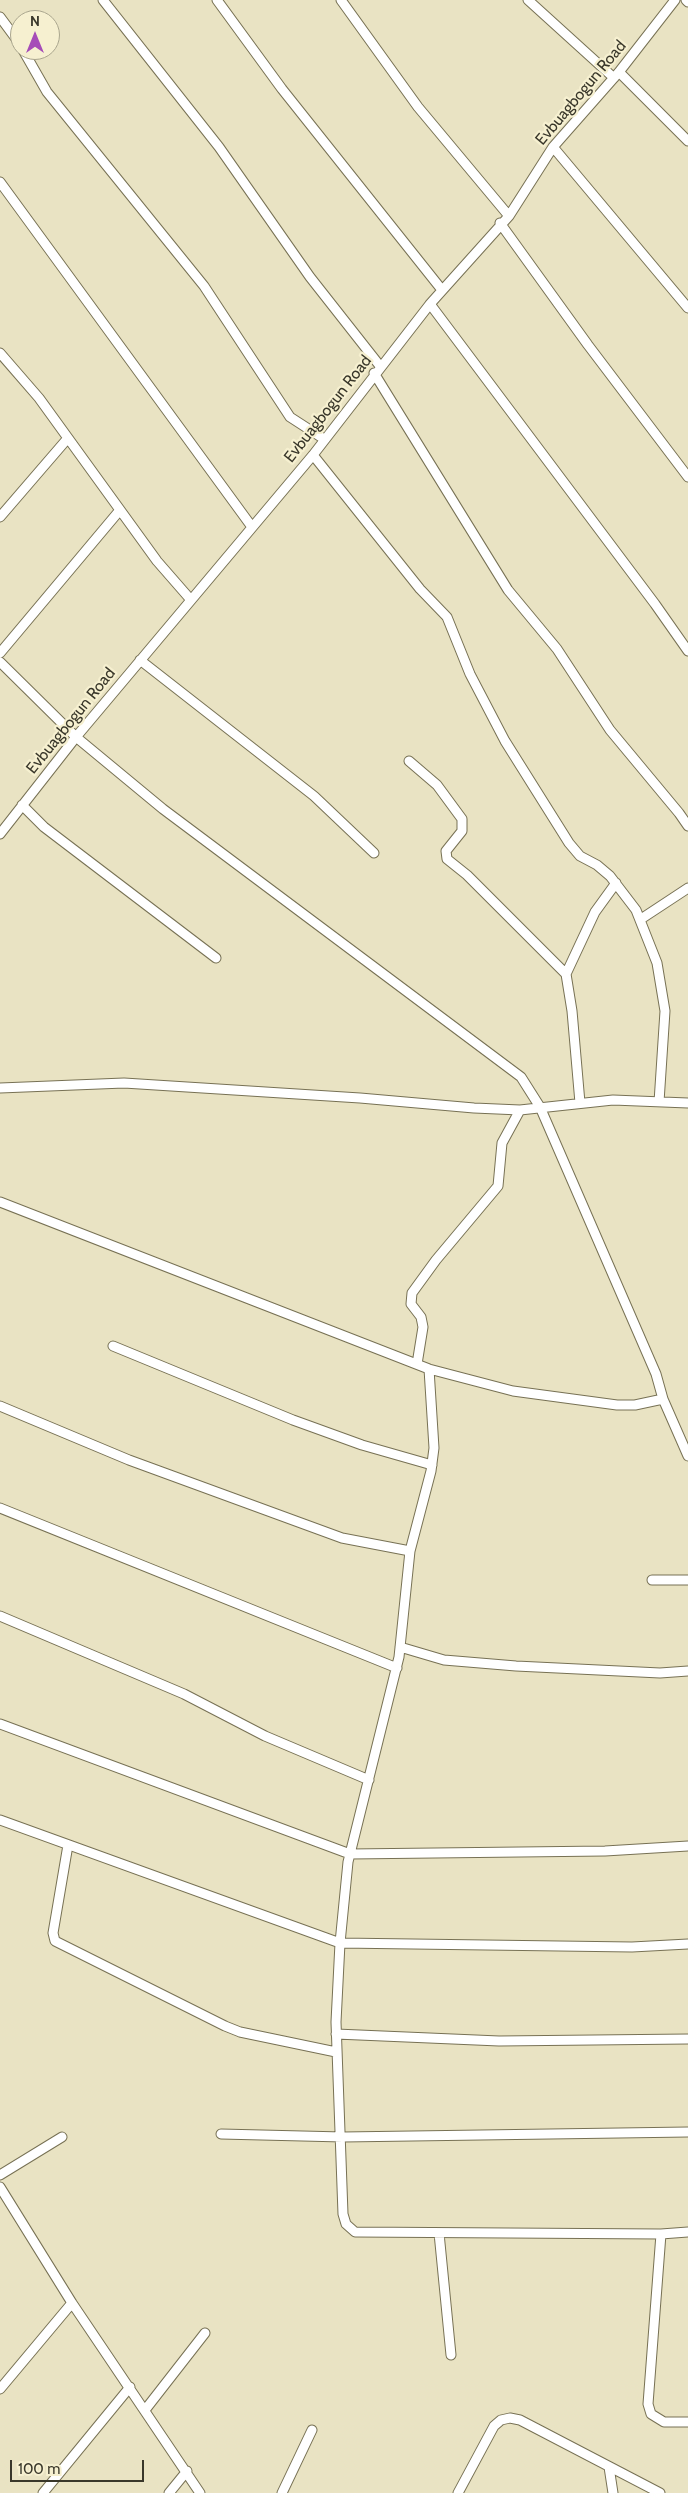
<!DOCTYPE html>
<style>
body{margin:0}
#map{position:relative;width:688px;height:2493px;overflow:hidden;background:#e9e3c3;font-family:Cabin,sans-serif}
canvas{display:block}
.north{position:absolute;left:10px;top:10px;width:50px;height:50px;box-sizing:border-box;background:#f6f0d0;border:1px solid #aaa68e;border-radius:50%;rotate:0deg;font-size:14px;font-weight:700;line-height:20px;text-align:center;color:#39372a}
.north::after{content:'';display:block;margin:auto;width:18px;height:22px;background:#a64cb8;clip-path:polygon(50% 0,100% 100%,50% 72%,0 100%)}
.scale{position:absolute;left:10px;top:2460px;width:134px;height:22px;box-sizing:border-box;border:2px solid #39372a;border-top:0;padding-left:6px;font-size:15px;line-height:18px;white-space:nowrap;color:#39372a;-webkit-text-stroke:4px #f6f0d0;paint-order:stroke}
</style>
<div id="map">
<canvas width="688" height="2493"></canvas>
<div class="north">N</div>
<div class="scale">100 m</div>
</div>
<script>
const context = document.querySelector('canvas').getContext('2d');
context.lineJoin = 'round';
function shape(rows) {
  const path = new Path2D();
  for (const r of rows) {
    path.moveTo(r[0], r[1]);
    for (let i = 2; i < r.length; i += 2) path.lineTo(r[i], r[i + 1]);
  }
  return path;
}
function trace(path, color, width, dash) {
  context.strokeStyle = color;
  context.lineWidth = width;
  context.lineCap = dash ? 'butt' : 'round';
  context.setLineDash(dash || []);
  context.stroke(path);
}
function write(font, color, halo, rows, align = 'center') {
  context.font = font + ' Cabin,sans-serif';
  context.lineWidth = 4.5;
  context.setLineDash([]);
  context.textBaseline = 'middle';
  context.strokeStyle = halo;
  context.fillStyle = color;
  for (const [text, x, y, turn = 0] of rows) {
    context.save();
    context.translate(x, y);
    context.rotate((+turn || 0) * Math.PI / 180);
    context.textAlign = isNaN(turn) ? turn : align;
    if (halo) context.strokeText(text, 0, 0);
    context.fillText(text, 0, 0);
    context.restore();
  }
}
const minor = shape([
 [103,0,219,147,310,277,380,366],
 [217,0,282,89,442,290],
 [341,0,418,107,509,216],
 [528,0,614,78],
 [686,0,688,2],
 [0,17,20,44],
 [23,50,47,92,204,286,290,417,324,439],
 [619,72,688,141],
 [553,147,688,308],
 [0,182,252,527],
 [500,223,588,345,688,477],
 [430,304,655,604,688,651],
 [0,353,39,398,157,561,191,600],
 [374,373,508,590,557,649,610,730,679,813,688,826],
 [313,455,420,589,447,617,470,674,505,741,569,843,580,856,597,865,610,876,636,910,657,963,665,1011,659,1102],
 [0,517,68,438],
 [0,653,120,510],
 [140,660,314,796,374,853],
 [0,662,76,737,163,809,521,1077,540,1107,656,1374,663,1399,635,1405,617,1405,513,1391,429,1369,0,1202],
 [409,761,437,785,462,819,462,831,446,851,447,859,467,875,566,974,572,1011,580,1103],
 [22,805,44,827,216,958],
 [0,834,76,737,313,455,430,304,509,216,553,147,619,72,675,0],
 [641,919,688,888],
 [566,974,595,912,616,883],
 [0,1088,124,1083,360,1098,474,1108,520,1110,613,1100,688,1103],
 [113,1346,293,1420,362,1445,432,1465],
 [417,1364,423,1327,421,1317,411,1304,412,1293,436,1260,498,1186,502,1143,520,1110],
 [663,1399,688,1456],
 [0,1406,129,1460,342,1538,410,1551],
 [0,1508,397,1668],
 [652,1580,688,1580],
 [0,1616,184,1694,265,1736,369,1780],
 [400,1647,444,1660,516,1666,660,1673,688,1671],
 [0,1724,350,1854,605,1851,688,1846],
 [0,1820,340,1943,348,1862,399,1657,410,1551,431,1471,434,1448,429,1369],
 [68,1845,53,1933,55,1941,225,2026,240,2032,336,2052],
 [688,1944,632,1947,340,1943,336,2022,343,2214,346,2224,355,2232,661,2234,688,2232],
 [336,2034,499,2041,688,2039],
 [221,2134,343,2137,688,2132],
 [0,2175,62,2137],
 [0,2187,72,2303,200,2493],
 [439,2233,451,2355],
 [661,2234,648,2404,651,2414,664,2422,688,2422],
 [0,2389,72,2303],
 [145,2410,205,2333],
 [609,2467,613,2493],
 [43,2493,130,2387],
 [169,2493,187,2471],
 [282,2493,312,2430],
 [458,2493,494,2426,501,2420,510,2418,520,2420,660,2493]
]);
const streetNames = [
 ["Evbuagbogun Road",581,93,-50],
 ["Evbuagbogun Road",328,409,-52],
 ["Evbuagbogun Road",71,721,-51]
];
trace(minor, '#777154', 11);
trace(minor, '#fff', 9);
write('16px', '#39372a', '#f6f0d0', streetNames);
</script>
